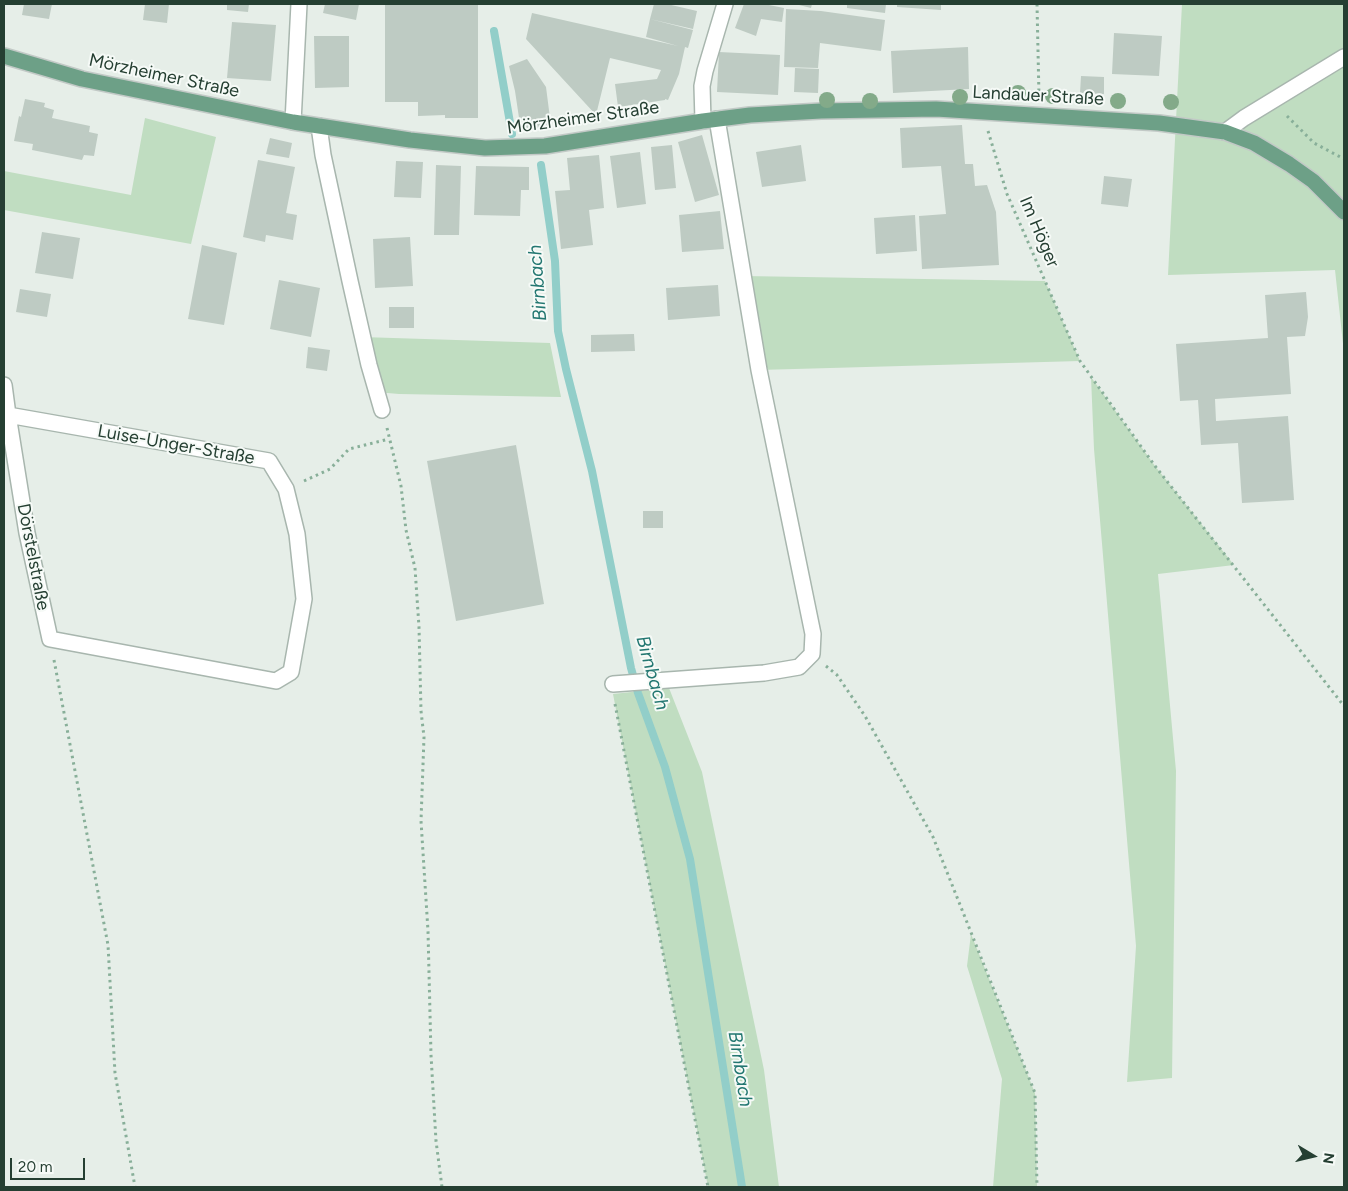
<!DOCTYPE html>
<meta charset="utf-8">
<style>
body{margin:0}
#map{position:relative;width:1348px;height:1191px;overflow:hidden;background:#e6eee8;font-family:Figtree,sans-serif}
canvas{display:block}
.frame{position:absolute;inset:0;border:5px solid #253f32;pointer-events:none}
.north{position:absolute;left:1288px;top:1131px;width:50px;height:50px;-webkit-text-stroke:4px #f6faf7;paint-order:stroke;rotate:99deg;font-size:14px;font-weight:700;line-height:20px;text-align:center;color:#253f32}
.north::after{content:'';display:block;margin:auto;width:18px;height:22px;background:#253f32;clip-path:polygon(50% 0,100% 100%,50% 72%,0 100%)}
.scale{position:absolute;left:10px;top:1158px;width:75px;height:22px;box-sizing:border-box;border:2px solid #253f32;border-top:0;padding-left:6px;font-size:15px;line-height:18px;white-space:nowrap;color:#253f32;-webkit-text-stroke:4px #f6faf7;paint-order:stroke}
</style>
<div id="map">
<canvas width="1348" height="1191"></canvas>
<div class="frame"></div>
<div class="north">N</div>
<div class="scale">20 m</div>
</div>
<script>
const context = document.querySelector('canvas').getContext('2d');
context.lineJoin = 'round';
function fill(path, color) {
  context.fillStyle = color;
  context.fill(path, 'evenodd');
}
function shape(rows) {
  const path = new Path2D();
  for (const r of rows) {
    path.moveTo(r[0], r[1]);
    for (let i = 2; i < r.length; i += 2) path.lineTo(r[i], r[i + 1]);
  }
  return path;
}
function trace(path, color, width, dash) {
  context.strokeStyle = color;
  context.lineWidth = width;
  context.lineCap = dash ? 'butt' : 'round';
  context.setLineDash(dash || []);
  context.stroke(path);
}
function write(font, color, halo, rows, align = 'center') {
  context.font = font + ' Figtree,sans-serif';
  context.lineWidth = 4;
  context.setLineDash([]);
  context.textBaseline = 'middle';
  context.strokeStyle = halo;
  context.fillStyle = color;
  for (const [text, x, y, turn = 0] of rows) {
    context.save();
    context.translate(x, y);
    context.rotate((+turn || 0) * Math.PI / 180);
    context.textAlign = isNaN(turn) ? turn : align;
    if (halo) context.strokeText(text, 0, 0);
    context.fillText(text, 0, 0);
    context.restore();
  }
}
const green = shape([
 [1182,4,1344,4,1344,353,1335,270,1168,275],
 [145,118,216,137,191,244,4,210,4,171,131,195],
 [744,276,1045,281,1080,361,759,370],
 [362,337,550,343,561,397,399,394,376,392],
 [1091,377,1155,466,1234,565,1158,574,1176,771,1172,1078,1127,1082,1136,946,1094,449],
 [669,688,702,772,764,1070,779,1187,708,1187,613,694],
 [971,934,1035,1093,1037,1187,993,1187,1002,1079,967,966]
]);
const stream = shape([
 [494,31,512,134],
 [541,165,555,261,558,331,566,369,592,471,631,668,638,693,665,767,690,859,742,1187]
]);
const building = shape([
 [24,4,52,4,49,19,22,15],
 [145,4,169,4,167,23,143,20],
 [227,4,249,4,248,12,227,10],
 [325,4,359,4,356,20,323,13],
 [385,4,478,4,478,118,445,118,445,115,418,116,418,102,385,102],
 [654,4,667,4,697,11,693,29,650,19],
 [744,4,764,4,784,8,782,22,761,19,756,36,735,28],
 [795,4,812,4,811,8],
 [847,4,886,4,885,13,847,8],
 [897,4,941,4,941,10,897,7],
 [786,9,821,11,885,20,881,51,820,43,818,68,784,67],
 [532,13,678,46,646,37,650,19,693,30,688,48,685,47,679,74,668,100,665,99,665,100,618,107,615,84,657,79,661,70,610,58,596,115,526,39],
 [232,22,276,25,271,81,227,78],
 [1114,33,1162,36,1159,76,1112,74],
 [314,36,349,36,349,87,315,88],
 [968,47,969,89,893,93,891,51],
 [719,52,780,55,778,95,717,92],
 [527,59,546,87,551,126,521,131,515,91,509,66],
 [795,68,819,69,818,93,794,92],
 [1081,76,1104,77,1104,94,1080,93],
 [25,99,45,103,44,107,54,110,52,118,90,126,89,132,98,134,94,156,84,155,82,160,32,150,33,144,14,141,19,116,21,117],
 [962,125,965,164,973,164,975,186,987,185,996,212,999,265,922,269,919,216,946,214,941,166,902,168,900,128],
 [702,135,719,195,695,202,678,142],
 [270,138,292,143,289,158,266,154],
 [672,145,676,188,655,190,651,147],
 [801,145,806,181,762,187,756,152],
 [640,152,646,204,617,208,610,156],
 [599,155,604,208,589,210,593,245,561,249,555,191,570,190,567,158],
 [258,160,295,167,286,213,297,215,293,240,266,235,265,242,243,237],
 [396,161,423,162,421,198,394,197],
 [436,165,461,166,459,235,434,235],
 [476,166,529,167,529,190,521,190,520,216,474,215],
 [1104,176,1132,179,1128,207,1101,204],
 [720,211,724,249,682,252,679,215],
 [915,215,917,251,876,254,874,218],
 [42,232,80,238,73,279,35,273],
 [410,237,413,286,375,288,373,239],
 [202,245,237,253,224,325,188,319],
 [279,280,320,288,311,337,270,329],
 [718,285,720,316,668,320,666,288],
 [20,289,51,294,47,317,16,312],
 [1306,292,1308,317,1305,336,1287,337,1291,394,1215,399,1216,421,1288,416,1294,500,1242,503,1238,443,1201,445,1198,400,1180,401,1176,344,1268,338,1265,295],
 [389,307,414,307,414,328,389,328],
 [634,334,635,351,591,352,591,335],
 [308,347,330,350,327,371,306,368],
 [516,445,544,604,456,621,427,461],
 [643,511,663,511,663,528,643,528]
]);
const path = shape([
 [1037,4,1039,97],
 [1287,116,1314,143,1344,159],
 [988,131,1007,194,1080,361,1155,466,1344,706],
 [387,428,401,486,406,530,415,568,419,627,421,711,424,737,421,821,428,931,431,1055,436,1141,442,1187],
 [304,481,330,469,349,449,389,439],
 [54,660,108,945,115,1073,135,1187],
 [826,666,837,675,865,716,933,837,1035,1093,1037,1187],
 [615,704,708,1187]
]);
const minor = shape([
 [703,121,702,86,705,71,725,4],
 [293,122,299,4],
 [319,126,323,155,350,281,369,365,382,410],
 [1225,132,1244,118,1344,57],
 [4,385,8,415,27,533,50,639,276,681,291,672,304,599,297,534,286,489,269,461,8,415],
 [613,684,764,673,799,667,812,654,813,634,759,370,717,119]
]);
const major = shape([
 [4,56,82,79,293,122,410,140,485,148,545,146,703,121,750,115,821,111,936,109,1159,123,1225,132,1254,143,1289,164,1313,181,1344,212]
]);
const trees = [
 [1018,93],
 [1053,96],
 [960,97],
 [827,100],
 [870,101],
 [1118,101],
 [1171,102]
];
const streetNames = [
 ["Mörzheimer Straße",164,76,12],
 ["Landauer Straße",1038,96,3],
 ["Mörzheimer Straße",583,118,-8],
 ["Im Höger",1039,232,67],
 ["Luise-Unger-Straße",176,445,10],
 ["Dörstelstraße",33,557,79]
];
const waterNames = [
 ["Birnbach",538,283,-94],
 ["Birnbach",652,673,74],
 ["Birnbach",740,1069,81]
];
fill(green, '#c0ddc1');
trace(stream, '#92cec9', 8);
fill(building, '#becbc3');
trace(minor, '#a8b6ae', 18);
trace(major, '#c2c9c6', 18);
trace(path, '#88af99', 3, [2.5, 4]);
trace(minor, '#fff', 15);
trace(major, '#6da087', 15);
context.fillStyle = '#83aa89';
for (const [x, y] of trees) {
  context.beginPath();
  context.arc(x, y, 8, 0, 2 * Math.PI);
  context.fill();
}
write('18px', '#253f32', '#f6faf7', streetNames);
write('italic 19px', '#237771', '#f6faf7', waterNames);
</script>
